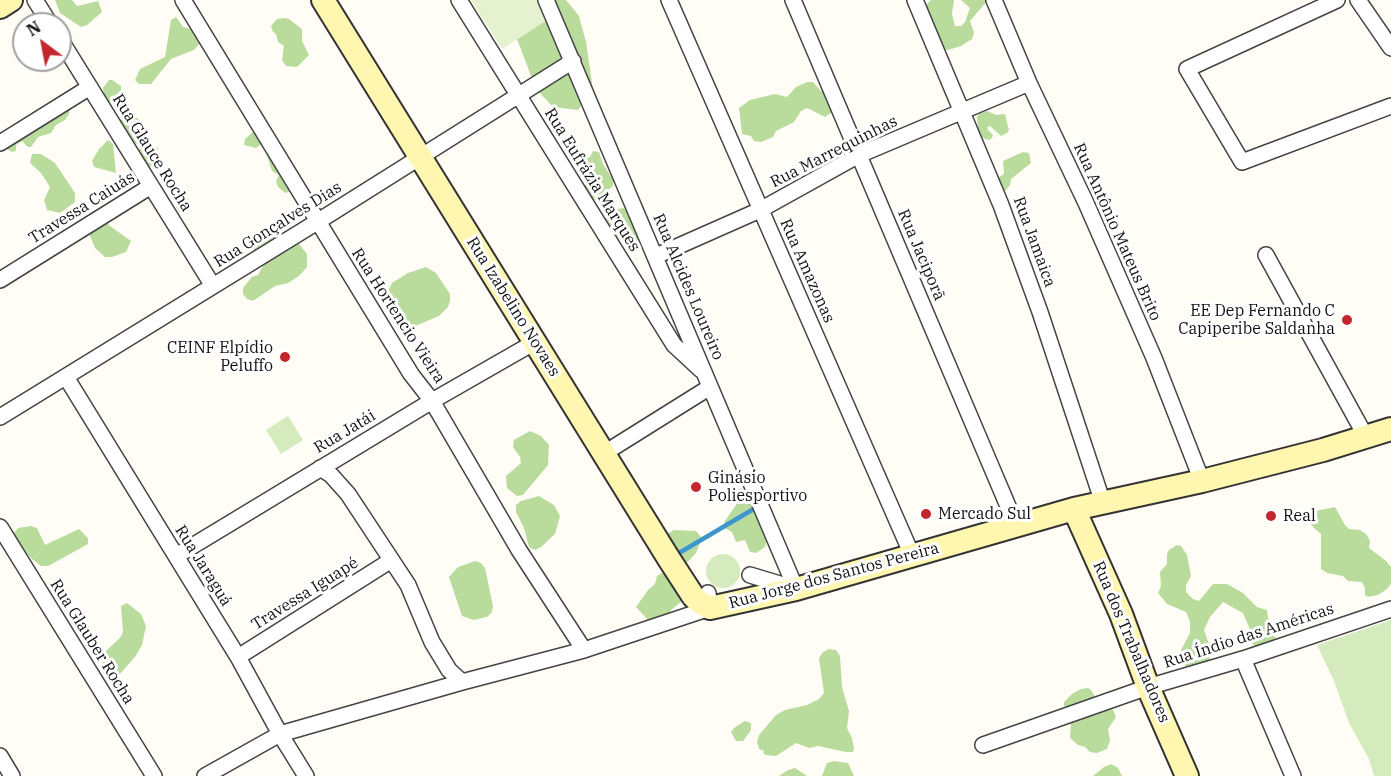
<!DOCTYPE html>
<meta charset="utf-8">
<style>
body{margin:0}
#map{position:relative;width:1391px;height:776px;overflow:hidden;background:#fffdf5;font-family:"IBM Plex Serif",serif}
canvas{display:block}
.north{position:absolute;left:12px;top:12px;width:60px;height:60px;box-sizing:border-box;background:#fff;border:2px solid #a0a0a0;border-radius:50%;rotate:328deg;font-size:16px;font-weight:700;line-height:24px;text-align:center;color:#111}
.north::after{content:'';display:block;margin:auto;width:21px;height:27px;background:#c4262e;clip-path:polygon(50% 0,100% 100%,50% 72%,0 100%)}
</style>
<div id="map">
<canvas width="1391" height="776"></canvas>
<div class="north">N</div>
</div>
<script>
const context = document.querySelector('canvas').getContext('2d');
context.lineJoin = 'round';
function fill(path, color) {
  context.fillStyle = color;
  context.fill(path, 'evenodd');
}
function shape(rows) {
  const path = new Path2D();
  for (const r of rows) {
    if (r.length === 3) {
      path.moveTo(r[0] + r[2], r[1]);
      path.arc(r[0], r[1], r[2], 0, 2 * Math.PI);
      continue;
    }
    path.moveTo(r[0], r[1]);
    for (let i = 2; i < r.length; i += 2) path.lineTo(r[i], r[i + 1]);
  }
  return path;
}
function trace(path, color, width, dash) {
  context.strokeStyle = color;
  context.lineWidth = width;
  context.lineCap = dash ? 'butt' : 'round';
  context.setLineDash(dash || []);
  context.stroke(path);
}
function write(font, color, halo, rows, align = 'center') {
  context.font = font + ' "IBM Plex Serif",serif';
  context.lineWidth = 6;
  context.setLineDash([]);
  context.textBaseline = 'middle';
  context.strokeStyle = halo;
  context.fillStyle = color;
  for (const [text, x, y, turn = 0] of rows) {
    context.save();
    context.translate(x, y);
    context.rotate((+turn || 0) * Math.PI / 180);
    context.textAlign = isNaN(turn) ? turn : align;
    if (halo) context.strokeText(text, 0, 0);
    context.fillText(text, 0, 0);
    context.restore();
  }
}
const green = shape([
 [288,416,303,440,281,454,266,430],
 [723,571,17],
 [1391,620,1391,776,1374,776,1369,759,1349,723,1334,681,1317,645]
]);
const forest = shape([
 [55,0,72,0,77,6,98,1,102,12,87,25,81,27,60,13],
 [508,0,566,0,579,16,586,42,593,90,578,110,553,107,536,89,509,18],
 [931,0,954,0,952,14,955,26,961,26,965,22,970,8,961,0,988,0,970,21,974,33,972,39,961,46,948,50,941,49,921,10],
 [176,17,183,27,196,30,201,42,194,50,171,59,151,84,139,84,135,80,140,69,165,57,171,20],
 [283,18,289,19,302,29,302,41,309,55,297,67,286,66,282,60,284,46,278,42,276,34,273,32,271,26,277,19],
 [109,80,112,80,121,86,121,96,113,102,109,102,104,94,103,88],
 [807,82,813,82,821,91,827,92,834,107,831,113,825,117,807,108,801,111,794,122,776,131,773,137,761,142,754,141,751,136,742,134,739,108,750,100,775,94,787,97,796,87],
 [70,108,69,114,65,120,56,125,51,133,38,137,31,147,28,147,22,141,16,145,16,151,12,152,7,149,6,146],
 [987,111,996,115,1005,114,1009,130,1007,133,1001,136,990,126,987,127,988,130,993,135,992,138,989,140,980,137,976,133,978,127,977,117,979,114],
 [137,118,147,127,147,142,158,148,158,164,142,169,139,145,121,136,115,120],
 [254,131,264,142,256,148,244,145,245,139],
 [108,140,113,144,116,173,94,167,92,161,99,149],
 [593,151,599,152,603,164,614,181,612,187,606,191,604,198,599,202,593,199,584,188,588,176,581,163,585,158,590,157],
 [1023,152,1029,153,1031,163,1011,179,1010,185,1002,195,996,179,1004,174,1003,161],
 [269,153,292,191,285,193,278,187,276,181,279,175,272,171,267,156],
 [32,154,41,154,55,163,75,193,75,202,60,213,47,210,44,200,50,187,41,173,30,163],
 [186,196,191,203,191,209,186,213,180,213,176,207,177,201],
 [624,208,628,213,631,224,641,233,635,245,628,243,624,239,611,236,605,221,611,210],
 [97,211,110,226,131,241,126,252,112,257,105,257,95,248,88,231,91,212],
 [270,228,276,228,282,239,287,242,299,244,307,254,307,267,299,276,288,283,275,286,253,301,247,299,243,294,243,288,252,277,258,275,264,264,261,258,252,249,251,243,254,237],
 [426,267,436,273,450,294,450,301,448,307,439,316,408,329,402,326,405,321,390,301,388,295,389,289,392,283,408,273],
 [530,431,541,436,549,445,548,465,523,495,517,496,507,488,506,476,521,463,520,457,513,447,514,440],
 [740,488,746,490,759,502,754,511,763,520,766,543,765,547,756,553,750,552,745,540,736,542,732,532,723,527,725,521,736,505,736,493],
 [539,496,554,505,560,516,555,534,541,547,535,550,529,547,524,528,516,512,516,505,521,501],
 [1335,507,1345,525,1349,529,1360,530,1366,534,1370,541,1369,548,1386,561,1391,567,1391,584,1387,589,1378,595,1368,597,1365,595,1365,588,1362,582,1348,581,1343,576,1327,573,1321,569,1321,534,1313,527,1308,518,1309,515,1315,511],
 [31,526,37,528,45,545,79,529,88,538,88,544,48,566,41,566,32,559,15,539,14,533,18,528],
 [674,530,696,531,702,538,696,553,683,567,666,535],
 [1177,545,1181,546,1187,555,1191,576,1186,585,1186,592,1193,599,1199,601,1213,584,1227,584,1243,593,1257,607,1267,610,1269,625,1277,641,1256,648,1252,643,1251,632,1243,613,1223,602,1210,617,1204,630,1210,647,1210,657,1208,663,1190,669,1184,665,1180,652,1190,633,1190,622,1186,612,1167,604,1158,593,1161,586,1160,572,1167,564,1167,554,1169,550],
 [475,561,481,563,485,568,493,606,492,612,487,617,474,620,462,616,449,577,458,567],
 [665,571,686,598,671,610,666,619,650,622,636,607,648,590,655,584,657,576],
 [127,603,141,614,146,626,142,645,135,657,118,676,111,678,105,676,101,669,106,651,120,638,123,632,121,606],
 [829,649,836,650,840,656,842,687,849,711,847,728,852,738,854,749,853,752,846,752,818,746,809,748,796,743,776,756,766,755,763,753,764,751,759,749,757,742,759,735,776,715,785,710,807,705,819,699,824,693,819,658,823,652],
 [1088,688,1091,690,1100,705,1113,710,1116,717,1108,729,1110,740,1107,749,1097,753,1090,752,1085,747,1078,745,1070,738,1071,721,1064,705,1064,702,1072,694,1081,689],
 [745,721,751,723,751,730,743,741,736,741,731,732,734,728],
 [834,761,848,763,854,776,822,776,827,763],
 [1111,764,1118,768,1122,776,1093,776,1104,767],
 [795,768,807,776,779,776,788,770]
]);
const pitch = shape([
 [471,0,537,0,549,19,502,49]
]);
const stream = shape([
 [674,556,757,507]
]);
const street = shape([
 [35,0,50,24],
 [183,0,411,374,432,401,519,550,584,650],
 [459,0,674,345,701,370],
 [546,0,796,589],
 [669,0,912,555],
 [793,0,1016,525],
 [915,0,1001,205,1040,312,1103,503],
 [994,0,1029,83,1086,203,1154,358,1202,481],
 [1337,0,1187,69,1242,162,1391,106],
 [1358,0,1391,48],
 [60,39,213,286],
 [0,143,90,87],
 [1266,255,1366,437],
 [656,256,760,210,859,155,1029,83],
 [0,280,151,186],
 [66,377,238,657,280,734,306,776],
 [0,417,317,222,573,61],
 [603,454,710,387],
 [320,468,331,475,348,494,408,585,432,642,449,670,462,682],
 [0,527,154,776],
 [176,556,432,401,535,342],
 [750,575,793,588],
 [238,657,390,561],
 [1243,659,1293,776],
 [983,745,1148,687,1243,659,1391,609],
 [0,756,12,776],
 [205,776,280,734,462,682,584,650,710,608,708,593]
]);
const secondary = shape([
 [323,0,669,559,693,596,699,602,710,608,796,589,1074,509,1202,481,1323,450,1391,429],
 [0,7,11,0],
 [1074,509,1121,614,1148,687,1187,776]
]);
const markers = [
 [1347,320,6,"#c4262e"],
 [285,357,6,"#c4262e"],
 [696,487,6,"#c4262e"],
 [926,514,6,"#c4262e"],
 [1271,516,6,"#c4262e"]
];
const streetNames = [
 ["Rua Marrequinhas",834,152,-27],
 ["Rua Glauce Rocha",152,153,58],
 ["Rua Eufrázia Marques",592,180,58],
 ["Travessa Caiuás",82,208,-32],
 ["Rua Gonçalves Dias",278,225,-32],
 ["Rua Antônio Mateus Brito",1117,232,66],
 ["Rua Jamaica",1034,242,70],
 ["Rua Jaciporã",921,255,67],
 ["Rua Amazonas",807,271,66],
 ["Rua Alcides Loureiro",688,287,67],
 ["Rua Izabelino Novaes",513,307,58],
 ["Rua Hortencio Vieira",398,316,57],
 ["Rua Jatái",345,432,-31],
 ["Rua Jaraguá",203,566,58],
 ["Rua Jorge dos Santos Pereira",834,576,-15],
 ["Travessa Iguapé",305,594,-32],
 ["Rua Índio das Américas",1249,636,-18],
 ["Rua Glauber Rocha",92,642,58],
 ["Rua dos Trabalhadores",1131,642,67]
];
const poiNames = [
 ["EE Dep Fernando C",1335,311,"right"],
 ["Capiperibe Saldanha",1335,329,"right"],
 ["CEINF Elpídio",273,348,"right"],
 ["Peluffo",273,366,"right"],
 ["Ginásio",708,478],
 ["Poliesportivo",708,496],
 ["Mercado Sul",938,514],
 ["Real",1283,516]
];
fill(green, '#d5ebbd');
fill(forest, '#b9dc9c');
fill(pitch, '#e6f2cf');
trace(stream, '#3f96cf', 4.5);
trace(street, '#444', 18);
trace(secondary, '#333', 26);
trace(street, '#fff', 15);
trace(secondary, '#fff6b0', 22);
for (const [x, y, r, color] of markers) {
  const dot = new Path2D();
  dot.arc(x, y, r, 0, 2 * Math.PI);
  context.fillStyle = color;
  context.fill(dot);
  trace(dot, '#fff', 2);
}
write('16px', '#111', '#fff', streetNames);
write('16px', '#111', '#fff', poiNames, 'left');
</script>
